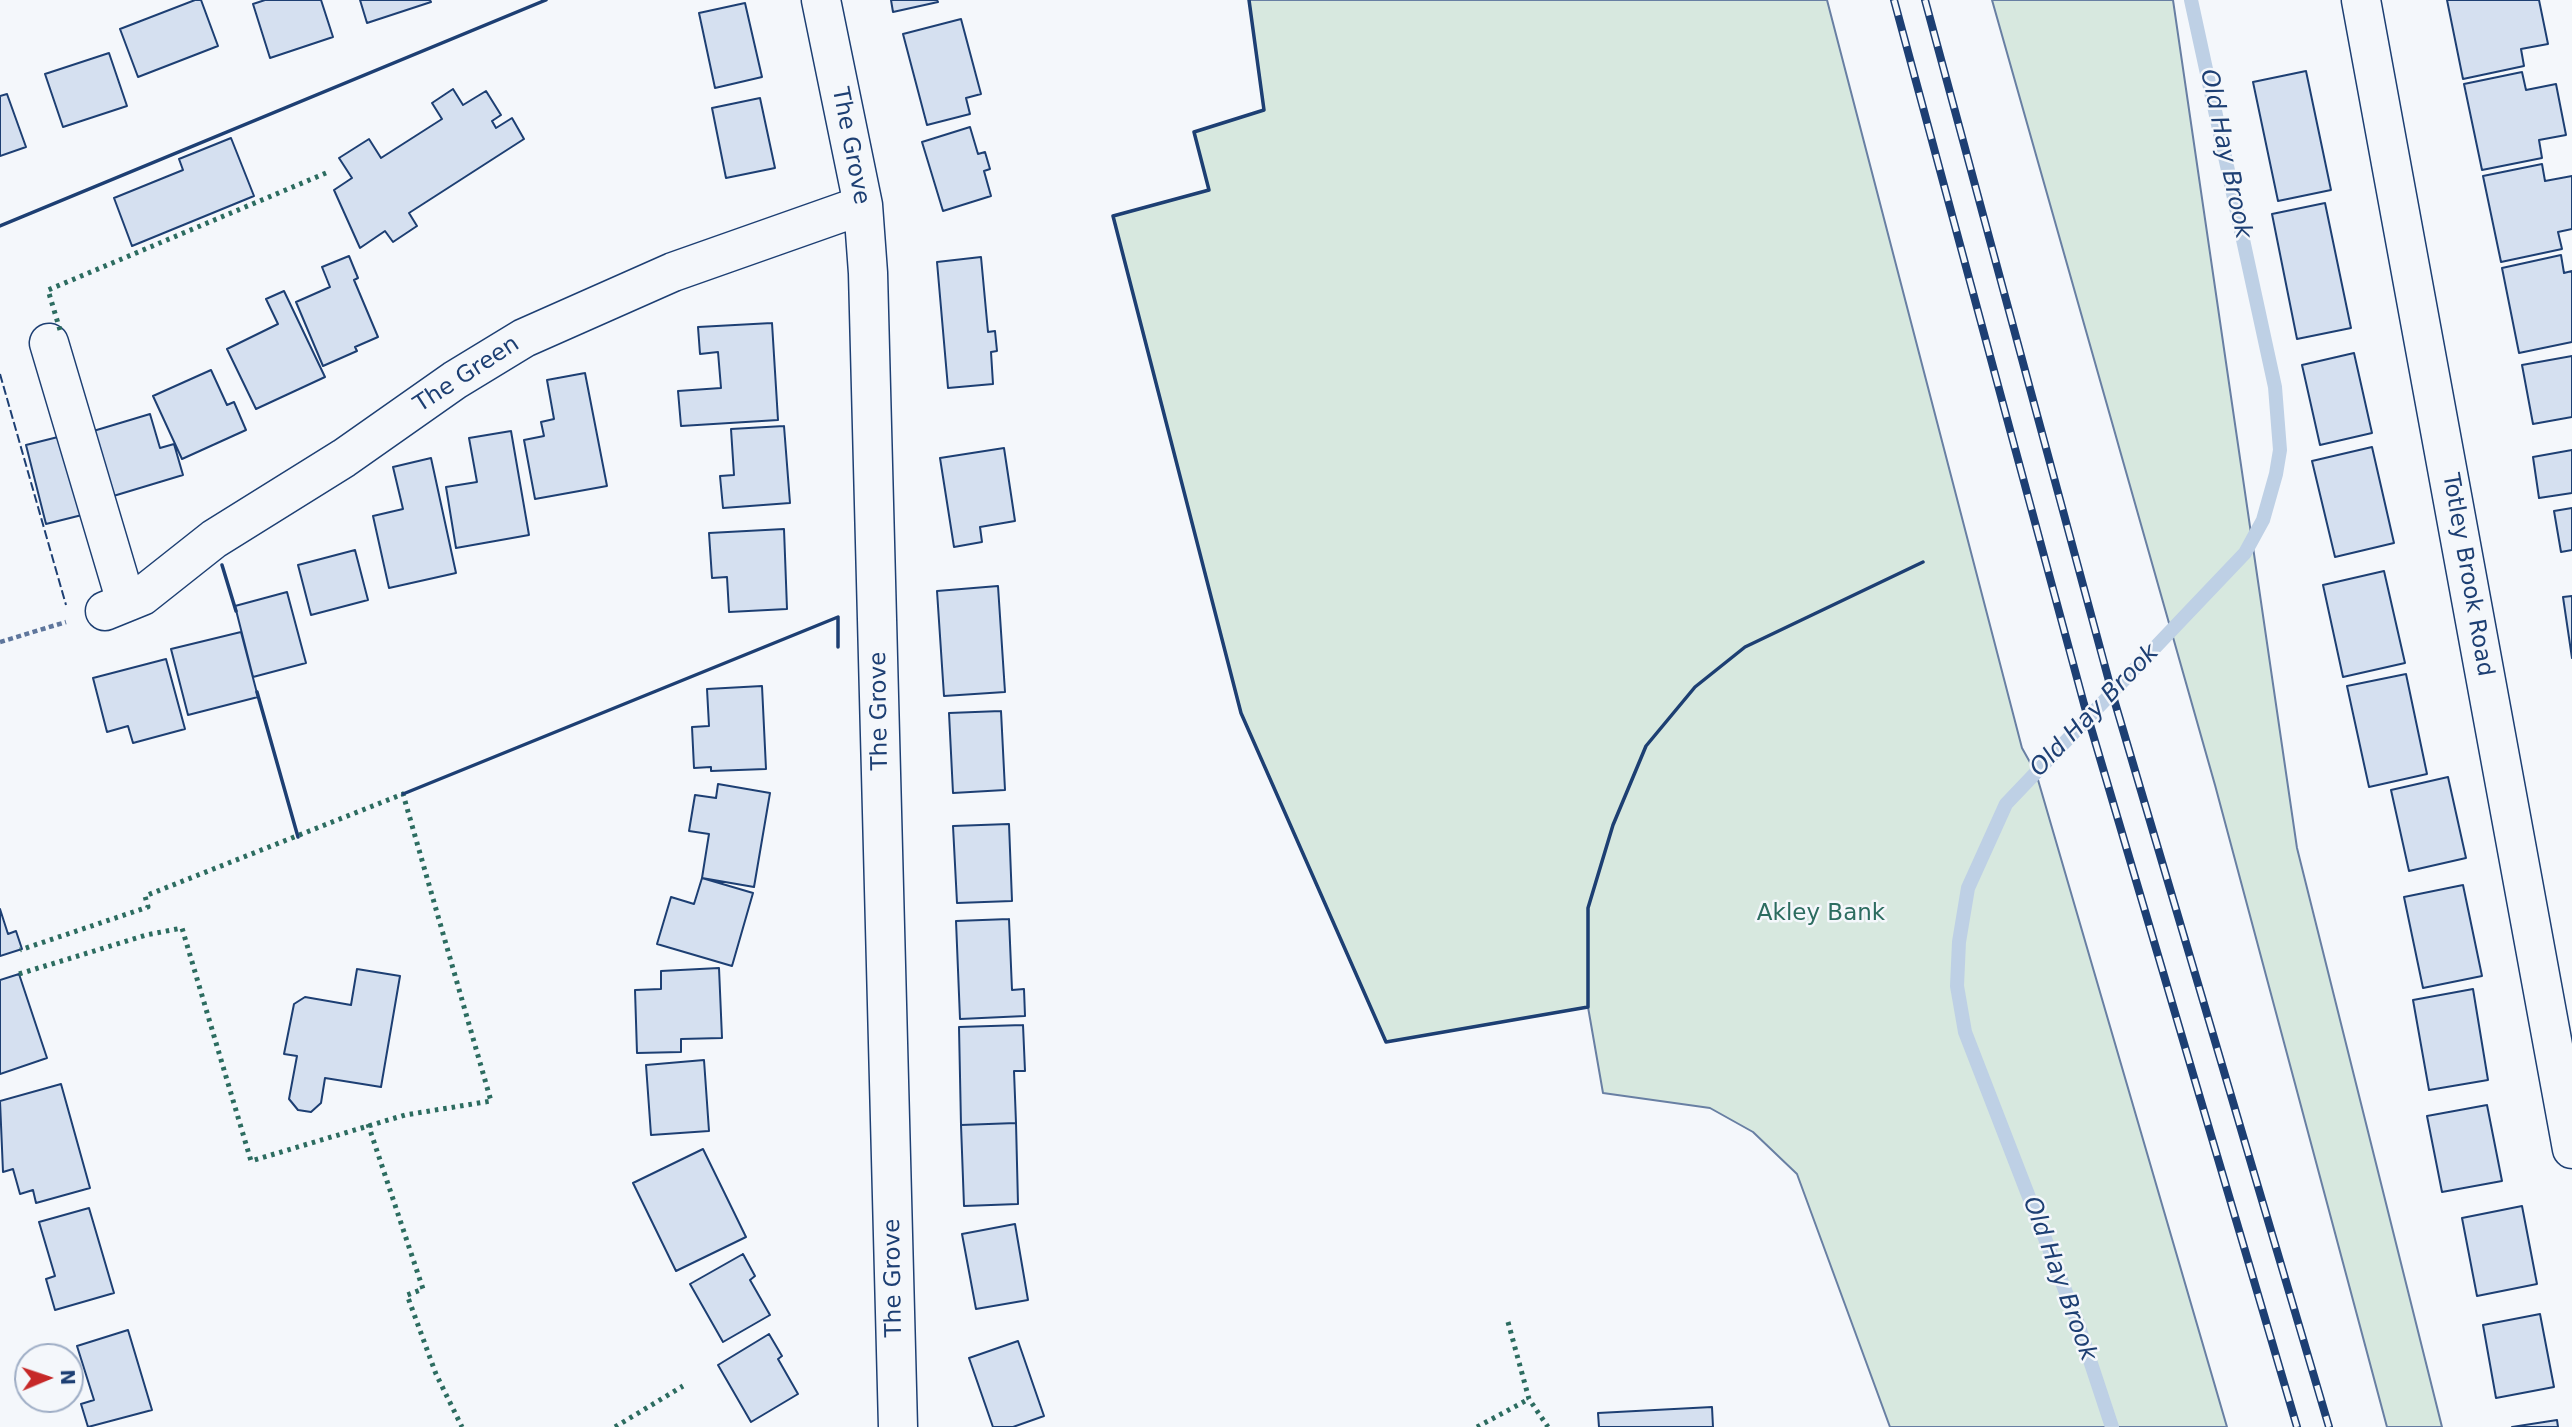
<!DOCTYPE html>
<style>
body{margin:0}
#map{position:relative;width:2572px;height:1427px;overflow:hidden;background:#f4f7fb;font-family:"DejaVu Sans",sans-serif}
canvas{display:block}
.north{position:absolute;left:14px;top:1343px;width:70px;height:70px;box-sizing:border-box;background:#f4f7fb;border:2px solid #9eadc5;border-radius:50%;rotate:88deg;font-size:19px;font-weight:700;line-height:28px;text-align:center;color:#1d3f73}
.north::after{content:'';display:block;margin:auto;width:24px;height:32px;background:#c62828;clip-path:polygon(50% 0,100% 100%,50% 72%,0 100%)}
</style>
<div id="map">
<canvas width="2572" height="1427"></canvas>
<div class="north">N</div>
</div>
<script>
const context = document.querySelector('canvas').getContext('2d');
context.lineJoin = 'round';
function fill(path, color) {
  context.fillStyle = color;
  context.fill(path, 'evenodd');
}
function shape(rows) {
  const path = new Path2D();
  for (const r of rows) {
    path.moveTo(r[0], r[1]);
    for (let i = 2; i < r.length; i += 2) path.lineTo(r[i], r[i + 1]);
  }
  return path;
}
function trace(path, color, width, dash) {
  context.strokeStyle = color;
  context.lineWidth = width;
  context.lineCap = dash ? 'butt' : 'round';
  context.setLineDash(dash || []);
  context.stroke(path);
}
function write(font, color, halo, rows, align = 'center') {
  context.font = font + ' "DejaVu Sans",sans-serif';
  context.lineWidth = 5;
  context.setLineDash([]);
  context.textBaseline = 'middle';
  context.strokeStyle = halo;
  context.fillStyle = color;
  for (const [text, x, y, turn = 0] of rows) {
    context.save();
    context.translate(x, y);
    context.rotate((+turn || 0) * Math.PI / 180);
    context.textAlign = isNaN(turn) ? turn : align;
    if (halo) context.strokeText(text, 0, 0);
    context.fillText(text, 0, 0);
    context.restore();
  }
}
const green = shape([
 [1249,0,1827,0,2022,748,2036,773,2227,1427,1890,1427,1797,1174,1753,1132,1710,1108,1603,1093,1588,1007,1386,1042,1241,713,1113,216,1209,190,1194,132,1264,110,1249,0],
 [1992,0,2173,0,2297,848,2442,1427,2387,1427,2215,785,1992,0]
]);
const stream = shape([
 [2112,1427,2077,1321,1965,1032,1957,986,1959,942,1968,888,2006,804,2245,553,2263,520,2276,474,2280,450,2275,387,2191,0]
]);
const building = shape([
 [195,0,201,0,218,46,138,77,120,29,195,0],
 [265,0,321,0,333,37,270,58,253,4,265,0],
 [360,0,430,0,431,2,367,23,360,0],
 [891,0,937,0,938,2,893,12,891,0],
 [2447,0,2539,0,2548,44,2521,49,2524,66,2463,79,2447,0],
 [745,3,762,77,715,88,699,13,745,3],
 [961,19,981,94,966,98,970,114,927,125,903,34,961,19],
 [109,53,127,106,63,127,45,74,109,53],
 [2306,71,2331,190,2278,201,2253,82,2306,71],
 [2522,72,2526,90,2556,84,2566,135,2539,140,2542,158,2482,170,2464,84,2522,72],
 [453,89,463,105,486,91,501,115,492,121,496,128,512,118,524,139,409,213,417,226,393,242,385,231,360,248,334,190,352,178,339,158,369,139,381,158,442,119,432,103,453,89],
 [7,94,26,147,0,156,0,96,7,94],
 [760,98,775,168,726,178,712,108,760,98],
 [970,127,978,154,985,152,990,169,984,171,991,196,943,211,922,142,970,127],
 [231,138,254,196,132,246,114,198,183,170,179,159,231,138],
 [2542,164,2545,181,2572,176,2572,229,2558,232,2562,249,2501,262,2483,176,2542,164],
 [2325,203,2351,328,2297,339,2272,214,2325,203],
 [2561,255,2564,273,2572,271,2572,342,2519,353,2502,268,2561,255],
 [349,256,358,278,354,280,378,337,355,347,357,351,323,366,296,302,330,287,322,267,349,256],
 [981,257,988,332,995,331,997,351,991,352,993,384,948,388,937,262,981,257],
 [284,291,325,377,256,409,227,349,278,324,266,299,284,291],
 [772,323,778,420,681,426,678,391,721,388,718,352,700,354,698,327,772,323],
 [2354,353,2372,433,2320,445,2302,365,2354,353],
 [2572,356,2572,417,2533,424,2522,365,2572,356],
 [211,370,227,405,234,402,246,430,182,459,153,396,211,370],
 [585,373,607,486,535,499,524,440,544,436,541,422,554,419,547,380,585,373],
 [150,414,160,448,174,444,183,475,110,497,90,432,150,414],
 [784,426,790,503,723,508,720,476,734,475,731,429,784,426],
 [511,431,529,535,456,548,446,487,477,482,469,438,511,431],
 [66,435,86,514,46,524,26,445,66,435],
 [2372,447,2394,543,2335,557,2312,461,2372,447],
 [1004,448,1015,521,980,527,982,542,954,547,940,458,1004,448],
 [2572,450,2572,493,2539,498,2533,457,2572,450],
 [431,458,456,573,389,588,373,516,403,509,393,467,431,458],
 [2572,508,2572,550,2561,552,2554,511,2572,508],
 [784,529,787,609,729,612,727,577,712,578,709,533,784,529],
 [355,550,368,600,311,615,298,565,355,550],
 [2384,571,2405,663,2343,677,2323,585,2384,571],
 [998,586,1005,692,944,696,937,591,998,586],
 [287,592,306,663,253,677,235,606,287,592],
 [2572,596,2572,658,2563,597,2572,596],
 [241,632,258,697,188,715,171,649,241,632],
 [166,659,185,729,133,743,128,726,107,732,93,678,166,659],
 [2406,674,2427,774,2369,787,2347,686,2406,674],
 [762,686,766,769,711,771,711,767,694,768,692,727,709,726,707,689,762,686],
 [1001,711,1005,790,953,793,949,713,1001,711],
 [2448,777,2466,858,2409,871,2391,790,2448,777],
 [718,784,770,793,754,887,702,878,709,834,689,831,695,795,716,798,718,784],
 [1009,824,1012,901,957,903,953,826,1009,824],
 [702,878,753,893,732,966,657,944,671,897,694,904,702,878],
 [2463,885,2482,976,2423,988,2404,897,2463,885],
 [0,909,8,934,16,931,22,949,0,956,0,909],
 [1009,919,1012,990,1024,989,1025,1016,960,1019,956,921,1009,919],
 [719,968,722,1038,681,1039,681,1052,637,1053,635,990,661,989,661,971,719,968],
 [357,969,400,976,381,1087,325,1078,321,1103,311,1112,298,1110,289,1099,297,1056,284,1054,294,1004,305,997,351,1005,357,969],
 [19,974,47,1058,0,1074,0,980,19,974],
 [2473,989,2488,1080,2429,1090,2413,1000,2473,989],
 [1023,1025,1025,1071,1014,1071,1016,1123,961,1125,959,1027,1023,1025],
 [704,1060,709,1131,651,1135,646,1065,704,1060],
 [61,1084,90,1188,36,1203,33,1190,20,1194,13,1169,3,1172,0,1101,61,1084],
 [2487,1105,2502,1181,2442,1192,2427,1116,2487,1105],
 [1016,1123,1018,1204,964,1206,961,1125,1016,1123],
 [703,1149,746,1237,676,1271,633,1183,703,1149],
 [2522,1206,2537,1284,2477,1296,2462,1218,2522,1206],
 [89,1208,114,1293,55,1310,46,1279,55,1276,39,1222,89,1208],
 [1015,1224,1028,1300,976,1309,962,1234,1015,1224],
 [743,1254,755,1276,750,1280,770,1315,723,1342,690,1284,743,1254],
 [2540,1314,2554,1387,2496,1398,2483,1325,2540,1314],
 [128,1330,152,1410,88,1427,81,1404,94,1400,77,1346,128,1330],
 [769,1334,782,1356,778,1359,798,1394,751,1422,718,1365,769,1334],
 [1018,1341,1044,1416,1013,1427,993,1427,969,1358,1018,1341],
 [1712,1407,1713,1427,1599,1427,1598,1413,1712,1407],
 [2557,1420,2558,1427,2512,1427,2557,1420]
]);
const path = shape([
 [0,642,66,622]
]);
const minor = shape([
 [821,0,863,205,868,273,898,1427],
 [2361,0,2572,1149],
 [49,343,126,602],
 [105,611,142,596,214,539,344,458,455,380,524,338,673,272,863,205]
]);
const rail = shape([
 [1894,0,2084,704,2297,1427],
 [1925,0,2113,696,2329,1427]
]);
const hedge = shape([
 [60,330,48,290,326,173],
 [19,974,146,935,182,928,251,1161,405,1115,491,1101,403,794,145,896,148,907,20,950],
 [368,1124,423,1289,407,1295,436,1374,462,1427],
 [1508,1322,1529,1399,1548,1427],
 [615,1427,683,1386],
 [1477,1427,1529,1399]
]);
const fence = shape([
 [0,374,66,605]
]);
const wall = shape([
 [1249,0,1264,110,1194,132,1209,190,1113,216,1241,713,1386,1042,1588,1007,1588,908,1613,825,1646,746,1695,687,1745,647,1923,562],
 [0,226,546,0],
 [222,565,236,611],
 [257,692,298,837],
 [403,794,838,617,838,647]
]);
const streetNames = [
 ["The Grove",850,146,79],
 ["The Green",467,375,-33],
 ["Totley Brook Road",2467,575,80],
 ["The Grove",880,711,-91],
 ["The Grove",894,1278,-91]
];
const parkNames = [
 ["Akley Bank",1821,914]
];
const waterNames = [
 ["Old Hay Brook",2225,154,78],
 ["Old Hay Brook",2095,711,-46],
 ["Old Hay Brook",2059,1279,70]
];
fill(green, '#d7e8df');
trace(green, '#687fa3', 2);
trace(stream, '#bed0e5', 14);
fill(building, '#d5e0f0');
trace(building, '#1d3f73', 2);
trace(minor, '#1d3f73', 41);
trace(path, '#5e769c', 4.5, [5, 3.5]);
trace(minor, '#f4f7fb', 38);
trace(rail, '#1d3f73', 8);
trace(rail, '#f4f7fb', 5, [16]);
trace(hedge, '#2c6c60', 5, [3.5, 5]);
trace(fence, '#1d3f73', 2, [9, 3.5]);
trace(wall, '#1d3f73', 3.5);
write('23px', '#1d3f73', '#f4f7fb', streetNames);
write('23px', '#2c6c60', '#f4f7fb', parkNames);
write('italic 24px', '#1d3f73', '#f4f7fb', waterNames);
</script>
